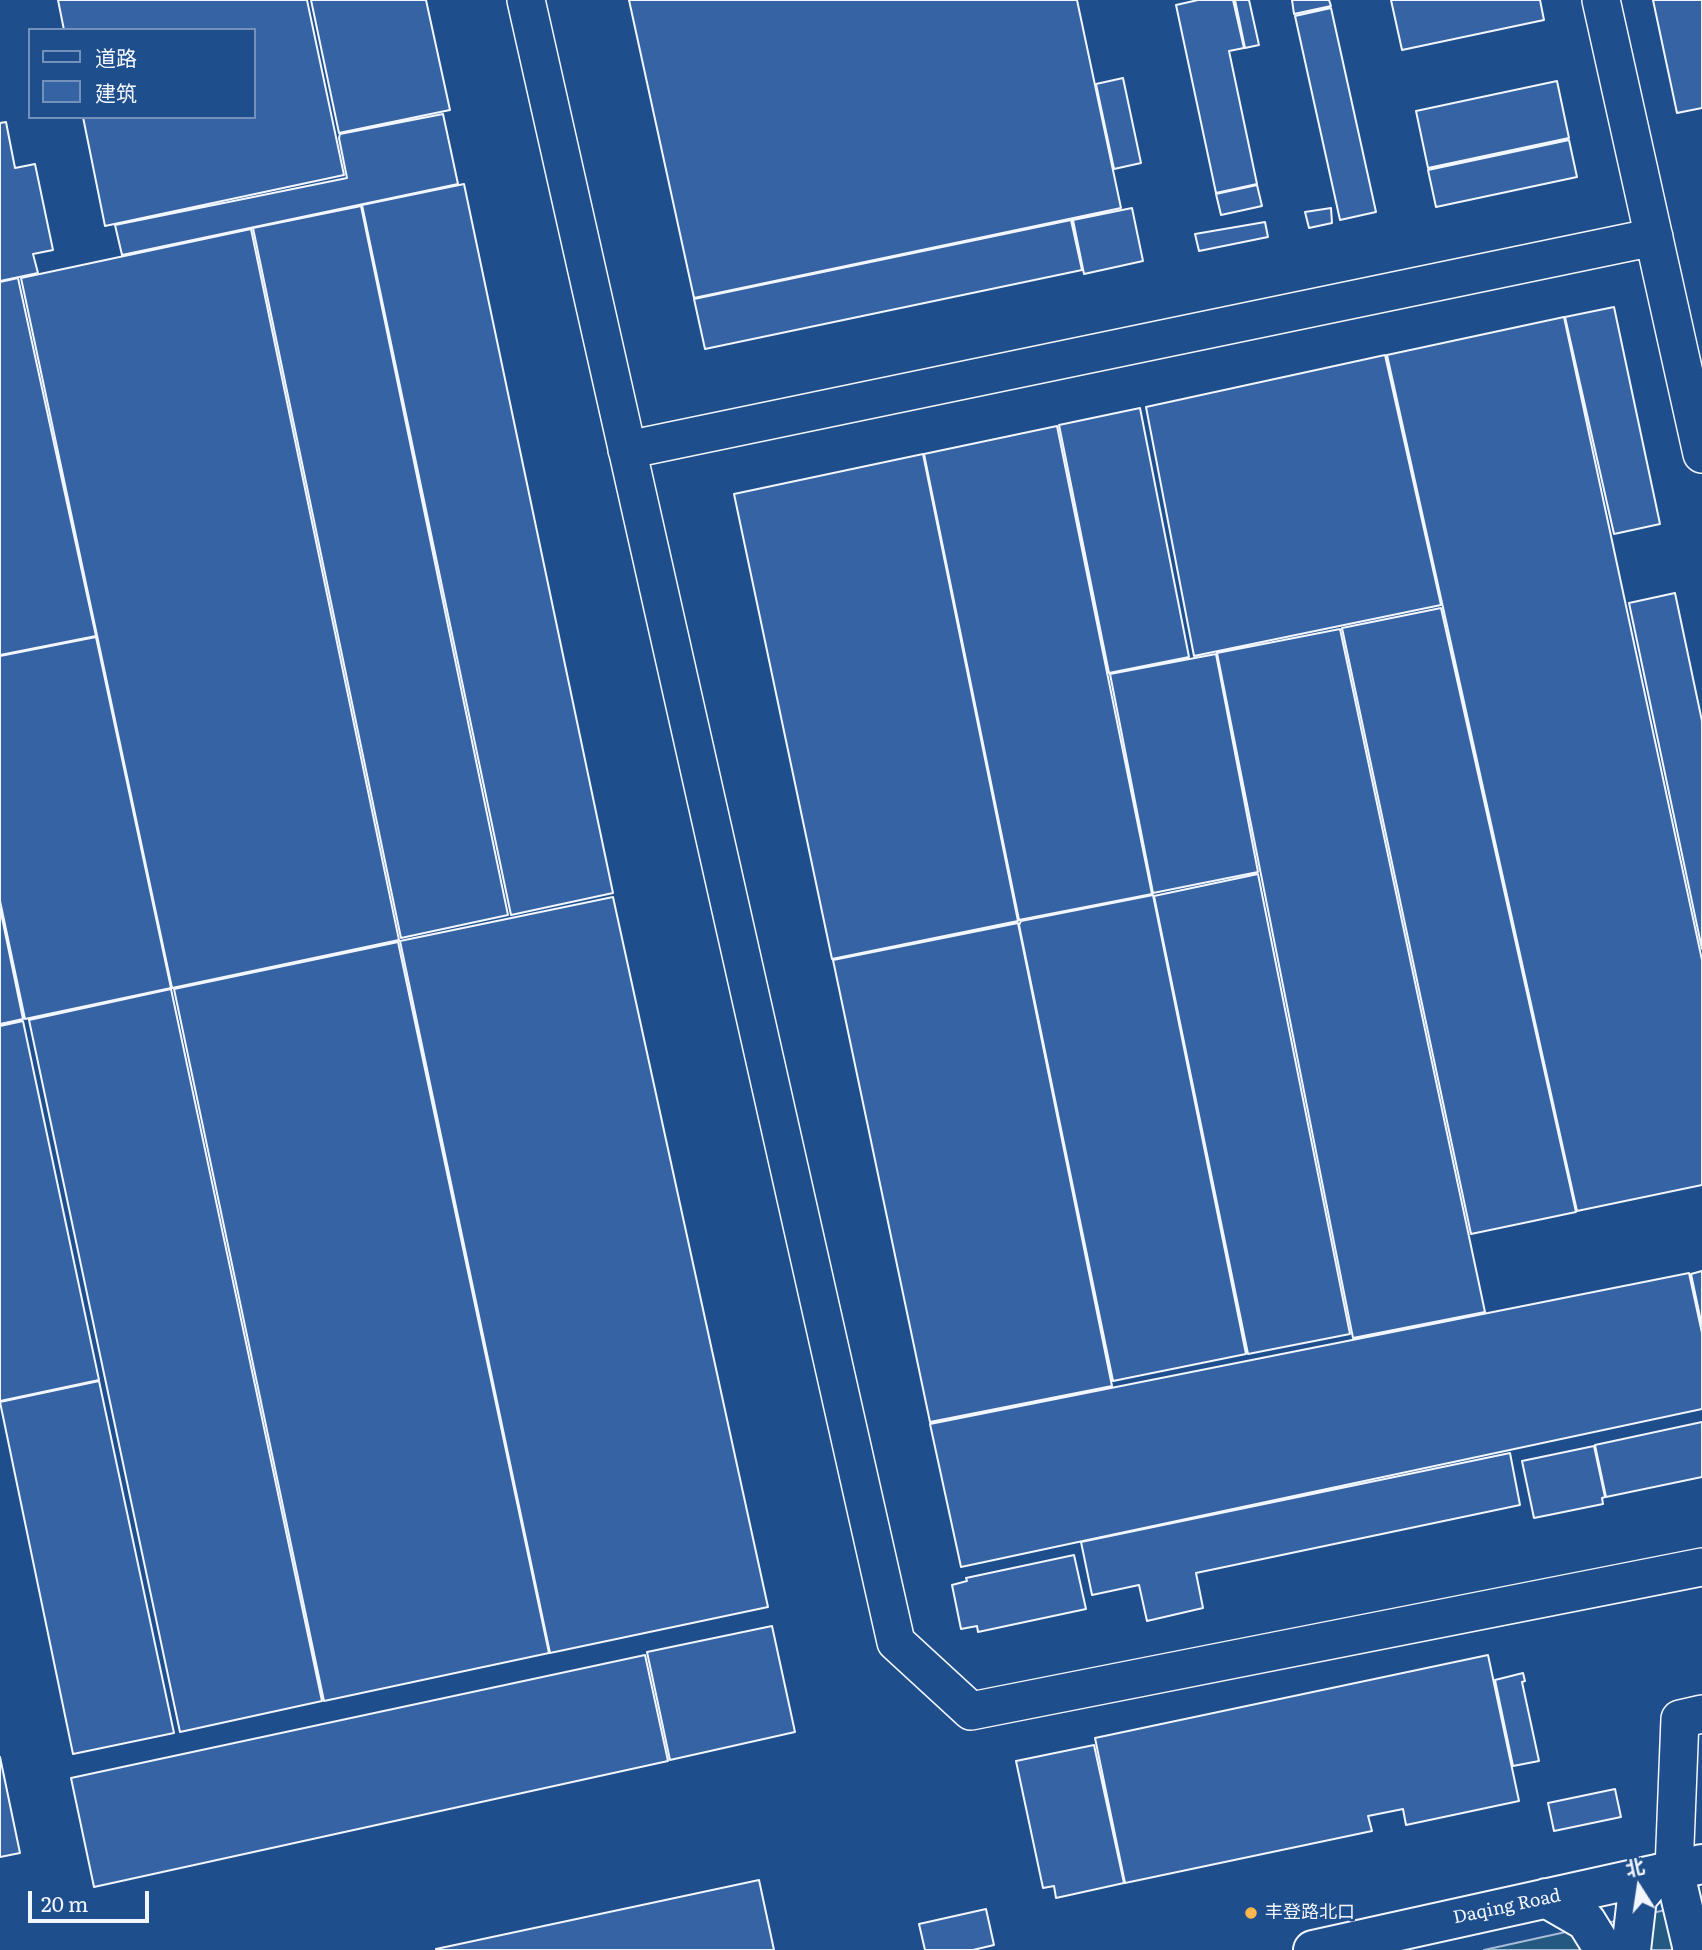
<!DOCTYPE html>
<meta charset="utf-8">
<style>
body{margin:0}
#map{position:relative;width:1702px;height:1950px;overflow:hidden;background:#1f4e8c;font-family:Literata,"Noto Sans SC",serif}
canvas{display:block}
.legend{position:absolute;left:28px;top:28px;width:228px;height:91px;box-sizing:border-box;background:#1f4e8c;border:2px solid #7391ba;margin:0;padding:9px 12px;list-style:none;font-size:21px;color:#f2f6ff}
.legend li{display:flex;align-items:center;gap:14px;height:35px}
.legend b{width:35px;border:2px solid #7391ba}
.north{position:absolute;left:1604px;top:1852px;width:70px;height:70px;-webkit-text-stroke:5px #1f4e8c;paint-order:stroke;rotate:348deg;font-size:19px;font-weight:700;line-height:28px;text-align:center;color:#f2f6ff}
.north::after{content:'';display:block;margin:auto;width:24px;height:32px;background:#f2f6ff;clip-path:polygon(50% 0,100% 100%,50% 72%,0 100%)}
.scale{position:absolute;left:28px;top:1891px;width:121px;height:32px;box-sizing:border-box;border:4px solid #f2f6ff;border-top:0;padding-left:9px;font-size:21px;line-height:24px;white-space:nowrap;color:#f2f6ff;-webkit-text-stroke:5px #1f4e8c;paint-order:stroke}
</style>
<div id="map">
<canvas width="1702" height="1950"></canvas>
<ul class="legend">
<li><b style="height:9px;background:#1f4e8c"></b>道路</li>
<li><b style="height:19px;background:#3563a3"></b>建筑</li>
</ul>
<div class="north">北</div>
<div class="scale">20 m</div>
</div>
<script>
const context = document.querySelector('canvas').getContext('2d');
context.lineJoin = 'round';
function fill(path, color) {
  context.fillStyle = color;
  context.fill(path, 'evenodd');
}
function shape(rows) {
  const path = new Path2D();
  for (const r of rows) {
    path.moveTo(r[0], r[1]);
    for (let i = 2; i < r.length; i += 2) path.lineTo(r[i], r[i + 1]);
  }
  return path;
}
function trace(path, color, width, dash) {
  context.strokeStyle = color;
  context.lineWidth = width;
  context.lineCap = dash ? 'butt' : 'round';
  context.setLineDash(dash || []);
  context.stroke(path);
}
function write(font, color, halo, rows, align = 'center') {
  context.font = font + ' Literata,"Noto Sans SC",serif';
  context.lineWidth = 5;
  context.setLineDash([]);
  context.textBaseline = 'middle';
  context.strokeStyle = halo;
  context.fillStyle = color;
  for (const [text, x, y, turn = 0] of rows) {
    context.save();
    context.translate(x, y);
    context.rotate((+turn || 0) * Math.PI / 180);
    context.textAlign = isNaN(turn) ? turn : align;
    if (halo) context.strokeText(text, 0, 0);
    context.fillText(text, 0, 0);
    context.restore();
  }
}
const green = shape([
 [1702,1902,1702,1950,1484,1950,1702,1902]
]);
const building = shape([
 [58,0,307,0,344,175,105,226,83,117,254,117,254,30,64,30,58,0],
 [311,0,426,0,450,110,339,133,311,0],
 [629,0,1077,0,1121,208,694,298,629,0],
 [1198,0,1233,0,1244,48,1229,51,1257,184,1216,193,1176,5,1198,0],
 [1235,0,1249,0,1259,45,1245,48,1235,0],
 [1292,0,1329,0,1331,6,1294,14,1292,0],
 [1391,0,1540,0,1544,20,1402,50,1391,0],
 [1653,0,1702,0,1702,108,1677,113,1653,0],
 [1331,8,1376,212,1340,220,1295,16,1331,8],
 [1123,78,1141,163,1114,169,1096,84,1123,78],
 [1557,81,1569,138,1428,168,1416,111,1557,81],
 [443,114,458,184,122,255,115,225,347,178,339,138,340,134,443,114],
 [6,122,15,168,35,164,53,250,33,254,38,273,0,281,0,123,6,122],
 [1569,140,1577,177,1436,207,1428,170,1569,140],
 [464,184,613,893,511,915,362,205,464,184],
 [1257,185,1262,206,1221,215,1216,194,1257,185],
 [361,206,508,915,401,938,253,228,361,206],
 [1132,208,1143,261,1084,274,1073,220,1132,208],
 [1331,208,1332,223,1309,228,1305,212,1331,208],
 [1071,220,1082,270,705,349,694,299,1071,220],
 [1265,222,1268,237,1199,251,1195,234,1265,222],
 [251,229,399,940,172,988,21,278,251,229],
 [18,278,96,636,0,655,0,282,18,278],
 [1614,307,1660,524,1614,534,1565,317,1614,307],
 [1564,317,1702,960,1702,1185,1577,1211,1387,355,1564,317],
 [1385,355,1441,605,1194,656,1146,407,1385,355],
 [1140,408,1189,657,1109,673,1059,425,1140,408],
 [1057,426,1152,894,1019,920,924,454,1057,426],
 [923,454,1018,921,832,959,734,494,923,454],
 [1675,593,1702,721,1702,949,1629,603,1675,593],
 [1441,608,1576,1212,1471,1234,1342,628,1441,608],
 [1340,629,1485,1312,1353,1338,1217,653,1340,629],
 [96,637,171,988,25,1019,0,901,0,656,96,637],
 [1216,654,1258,872,1153,893,1110,674,1216,654],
 [1258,874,1350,1334,1248,1354,1154,896,1258,874],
 [1153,895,1246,1354,1113,1381,1019,925,1021,921,1153,895],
 [613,897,768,1607,550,1653,400,941,613,897],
 [0,908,23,1019,0,1024,0,908],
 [1018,923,1112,1386,930,1422,833,960,1018,923],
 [398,942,549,1653,324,1701,174,989,398,942],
 [171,989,322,1701,180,1732,29,1020,171,989],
 [23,1021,99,1380,0,1401,0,1026,23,1021],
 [1702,1271,1702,1326,1691,1274,1702,1271],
 [1689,1273,1702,1333,1702,1409,961,1567,930,1424,1689,1273],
 [99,1381,174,1733,73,1754,0,1402,99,1381],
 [1702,1422,1702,1477,1606,1497,1595,1445,1702,1422],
 [1594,1446,1605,1497,1602,1498,1603,1504,1534,1518,1522,1461,1594,1446],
 [1510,1453,1520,1505,1196,1573,1203,1608,1147,1621,1139,1585,1092,1595,1081,1542,1510,1453],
 [1074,1555,1086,1609,978,1632,977,1626,961,1629,952,1585,967,1581,966,1578,1074,1555],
 [772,1626,795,1732,670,1760,647,1652,772,1626],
 [645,1655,668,1761,94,1887,71,1778,645,1655],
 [1488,1655,1519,1801,1406,1825,1403,1809,1368,1816,1372,1831,1125,1883,1095,1738,1488,1655],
 [1523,1673,1525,1681,1522,1682,1539,1761,1513,1766,1495,1680,1523,1673],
 [1094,1745,1124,1883,1056,1898,1054,1886,1043,1888,1016,1761,1094,1745],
 [0,1757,20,1853,0,1857,0,1757],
 [1615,1789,1621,1817,1554,1831,1548,1803,1615,1789],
 [759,1880,774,1950,436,1950,436,1949,759,1880],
 [986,1909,994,1945,973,1950,925,1950,919,1924,986,1909]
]);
const street = shape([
 [526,0,896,1642,971,1711,1702,1567],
 [1601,0,1702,454],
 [627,450,1654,237],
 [1674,1870,1680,1719,1702,1714]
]);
const secondary = shape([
 [1674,1870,1693,1950]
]);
const primary = shape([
 [1546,1898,1586,1921,1604,1950],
 [1313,1950,1702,1864],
 [1631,1950,1637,1898,1657,1874]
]);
const markers = [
 [1251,1913,7,"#ffb74d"]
];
const streetNames = [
 ["Daqing Road",1507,1907,-12]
];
const poiNames = [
 ["丰登路北口",1265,1913]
];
fill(green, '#245a82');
trace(green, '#a8bbd7', 2);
fill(building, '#3563a3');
trace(building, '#f2f6ff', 2);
trace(street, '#f2f6ff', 40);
trace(secondary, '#f2f6ff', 42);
trace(primary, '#f2f6ff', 42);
trace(street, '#1f4e8c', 37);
trace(secondary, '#1f4e8c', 38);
trace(primary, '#1f4e8c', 38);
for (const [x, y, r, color] of markers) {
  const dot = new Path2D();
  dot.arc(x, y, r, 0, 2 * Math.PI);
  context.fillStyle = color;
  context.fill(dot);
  trace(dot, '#1f4e8c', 2.5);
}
write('18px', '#f2f6ff', '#1f4e8c', streetNames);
write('18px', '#f2f6ff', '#1f4e8c', poiNames, 'left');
</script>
